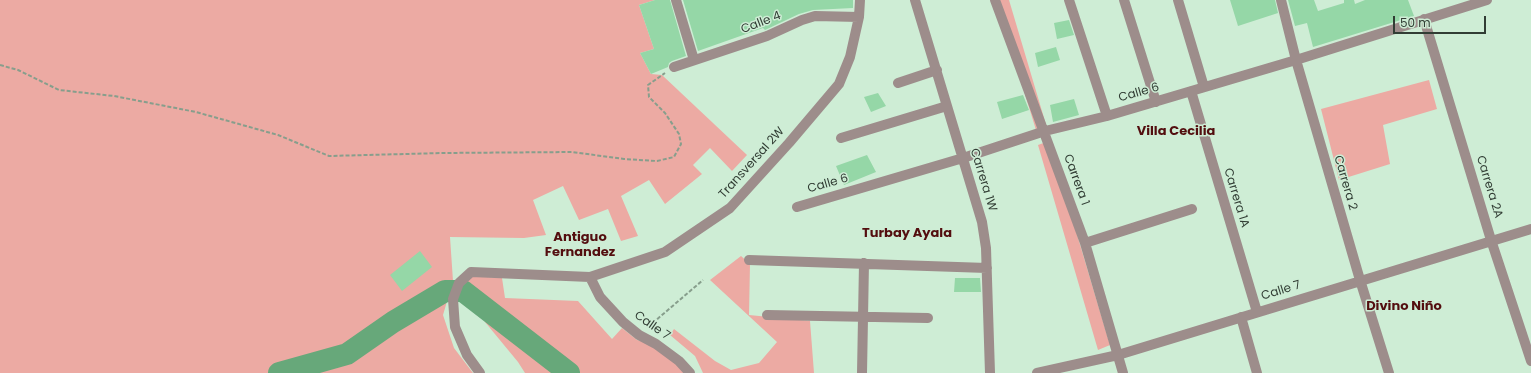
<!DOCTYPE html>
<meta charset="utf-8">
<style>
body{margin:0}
#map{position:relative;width:1531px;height:373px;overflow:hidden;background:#ceedd5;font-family:Poppins,sans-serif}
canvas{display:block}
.scale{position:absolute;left:1393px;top:16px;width:93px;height:18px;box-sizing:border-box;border:2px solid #313d34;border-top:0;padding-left:5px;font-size:12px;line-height:14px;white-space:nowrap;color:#313d34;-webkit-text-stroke:3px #ceedd5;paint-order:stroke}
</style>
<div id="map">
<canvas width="1531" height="373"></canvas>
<div class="scale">50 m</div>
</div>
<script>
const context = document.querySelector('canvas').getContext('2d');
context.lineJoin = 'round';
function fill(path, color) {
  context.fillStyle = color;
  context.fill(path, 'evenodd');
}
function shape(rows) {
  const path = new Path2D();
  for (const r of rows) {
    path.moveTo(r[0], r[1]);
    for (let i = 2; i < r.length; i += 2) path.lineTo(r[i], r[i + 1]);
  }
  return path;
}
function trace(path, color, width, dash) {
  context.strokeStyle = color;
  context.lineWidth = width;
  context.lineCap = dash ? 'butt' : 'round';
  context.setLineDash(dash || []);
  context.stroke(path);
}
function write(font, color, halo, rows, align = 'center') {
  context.font = font + ' Poppins,sans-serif';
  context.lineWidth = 3;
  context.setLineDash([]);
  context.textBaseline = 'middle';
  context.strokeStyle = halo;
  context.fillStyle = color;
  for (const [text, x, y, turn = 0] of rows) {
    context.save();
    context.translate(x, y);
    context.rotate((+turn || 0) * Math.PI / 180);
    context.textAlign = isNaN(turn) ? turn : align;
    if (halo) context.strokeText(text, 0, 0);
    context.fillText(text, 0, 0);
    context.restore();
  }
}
const green = shape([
 [0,0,655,0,639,5,654,49,640,53,651,74,662,75,747,155,732,171,710,148,693,165,702,174,665,204,649,180,621,196,638,236,621,241,608,209,579,220,563,186,533,200,546,235,524,238,450,237,453,281,443,315,454,348,473,373,0,373],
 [996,0,1009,0,1047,128,1036,130],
 [1429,80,1437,109,1383,125,1390,164,1339,180,1321,109],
 [1049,141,1110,345,1098,350,1038,145],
 [741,256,750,264,749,315,810,321,814,373,703,373,695,356,670,335,674,329,715,361,731,370,759,363,777,342,710,280],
 [473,276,502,278,505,298,578,301,612,339,622,328,637,340,649,343,675,362,685,373,525,373,518,362,485,322,479,307,459,301,463,284]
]);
const river = shape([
 [279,373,347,354,393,322,445,291,463,291,569,373]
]);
const building = shape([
 [655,0,670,0,686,56,672,61,669,63,668,67,651,74,640,53,654,49,639,5],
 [683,0,853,0,853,8,813,10,799,14,765,30,763,28,698,51],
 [1230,0,1275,0,1278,13,1238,26],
 [1288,0,1314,0,1318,11,1344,3,1344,0,1354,0,1355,4,1365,0,1408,0,1414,16,1313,47,1307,23,1295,26],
 [1069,20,1074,35,1057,39,1054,23],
 [1056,47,1060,60,1038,67,1035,53],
 [878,93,886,106,871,112,864,97],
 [1023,95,1029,110,1002,119,997,102],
 [1074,99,1079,115,1053,122,1050,105],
 [867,155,876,172,844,185,836,166],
 [420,251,432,267,402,291,390,275],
 [955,278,980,278,981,292,954,292]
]);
const path = shape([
 [0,65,18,70,59,90,114,96,196,112,278,135,329,156,443,153,572,152,624,159,657,161,674,157,681,144,679,134,665,113,649,97,648,85,665,73],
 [648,327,703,280]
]);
const minor = shape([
 [676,0,694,60],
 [915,0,982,222,986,248,990,373],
 [995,0,1085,243,1123,373],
 [1069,0,1107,116],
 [1124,0,1156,102],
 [1178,0,1204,87],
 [1281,0,1296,60,1360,280,1389,373],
 [1424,19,1491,240,1531,361],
 [674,67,767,36,802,20,815,16,859,17],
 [898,83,937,70],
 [1191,91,1257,312],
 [841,138,947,106],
 [797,207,963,158,1045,131,1107,116,1296,60,1487,0],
 [1085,243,1192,209],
 [749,260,987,268],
 [590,277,600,297,623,322,639,335,656,344,679,361,690,373],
 [767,315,928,318],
 [1241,317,1257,373],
 [480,373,467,355,455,327,453,299,459,283,471,272,590,277,665,252,730,208,789,143,839,84,850,57,859,17,860,0],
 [862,373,864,263],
 [1037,373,1118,355,1531,229]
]);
const streetNames = [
 ["Calle 4",761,23,-21],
 ["Calle 6",1139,93,-16],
 ["Transversal 2W",752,163,-48],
 ["Carrera 1W",983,180,73],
 ["Carrera 1",1076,180,70],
 ["Carrera 2",1345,183,74],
 ["Calle 6",828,184,-16],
 ["Carrera 2A",1489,187,73],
 ["Carrera 1A",1236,198,73],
 ["Calle 7",1281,291,-17],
 ["Calle 7",652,326,35]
];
const neighbourhoodNames = [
 ["Villa Cecilia",1176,132],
 ["Turbay Ayala",907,234],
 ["Antiguo",580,238],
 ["Fernandez",580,253],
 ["Divino Niño",1404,307]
];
fill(green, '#ecaaa3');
trace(river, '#67a87a', 22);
fill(building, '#95d7a7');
trace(path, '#879e8c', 2, [4, 2]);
trace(minor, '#9d8d8b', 10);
write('12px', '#313d34', '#ceedd5', streetNames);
write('bold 13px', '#530e0f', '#ceedd5', neighbourhoodNames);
</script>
